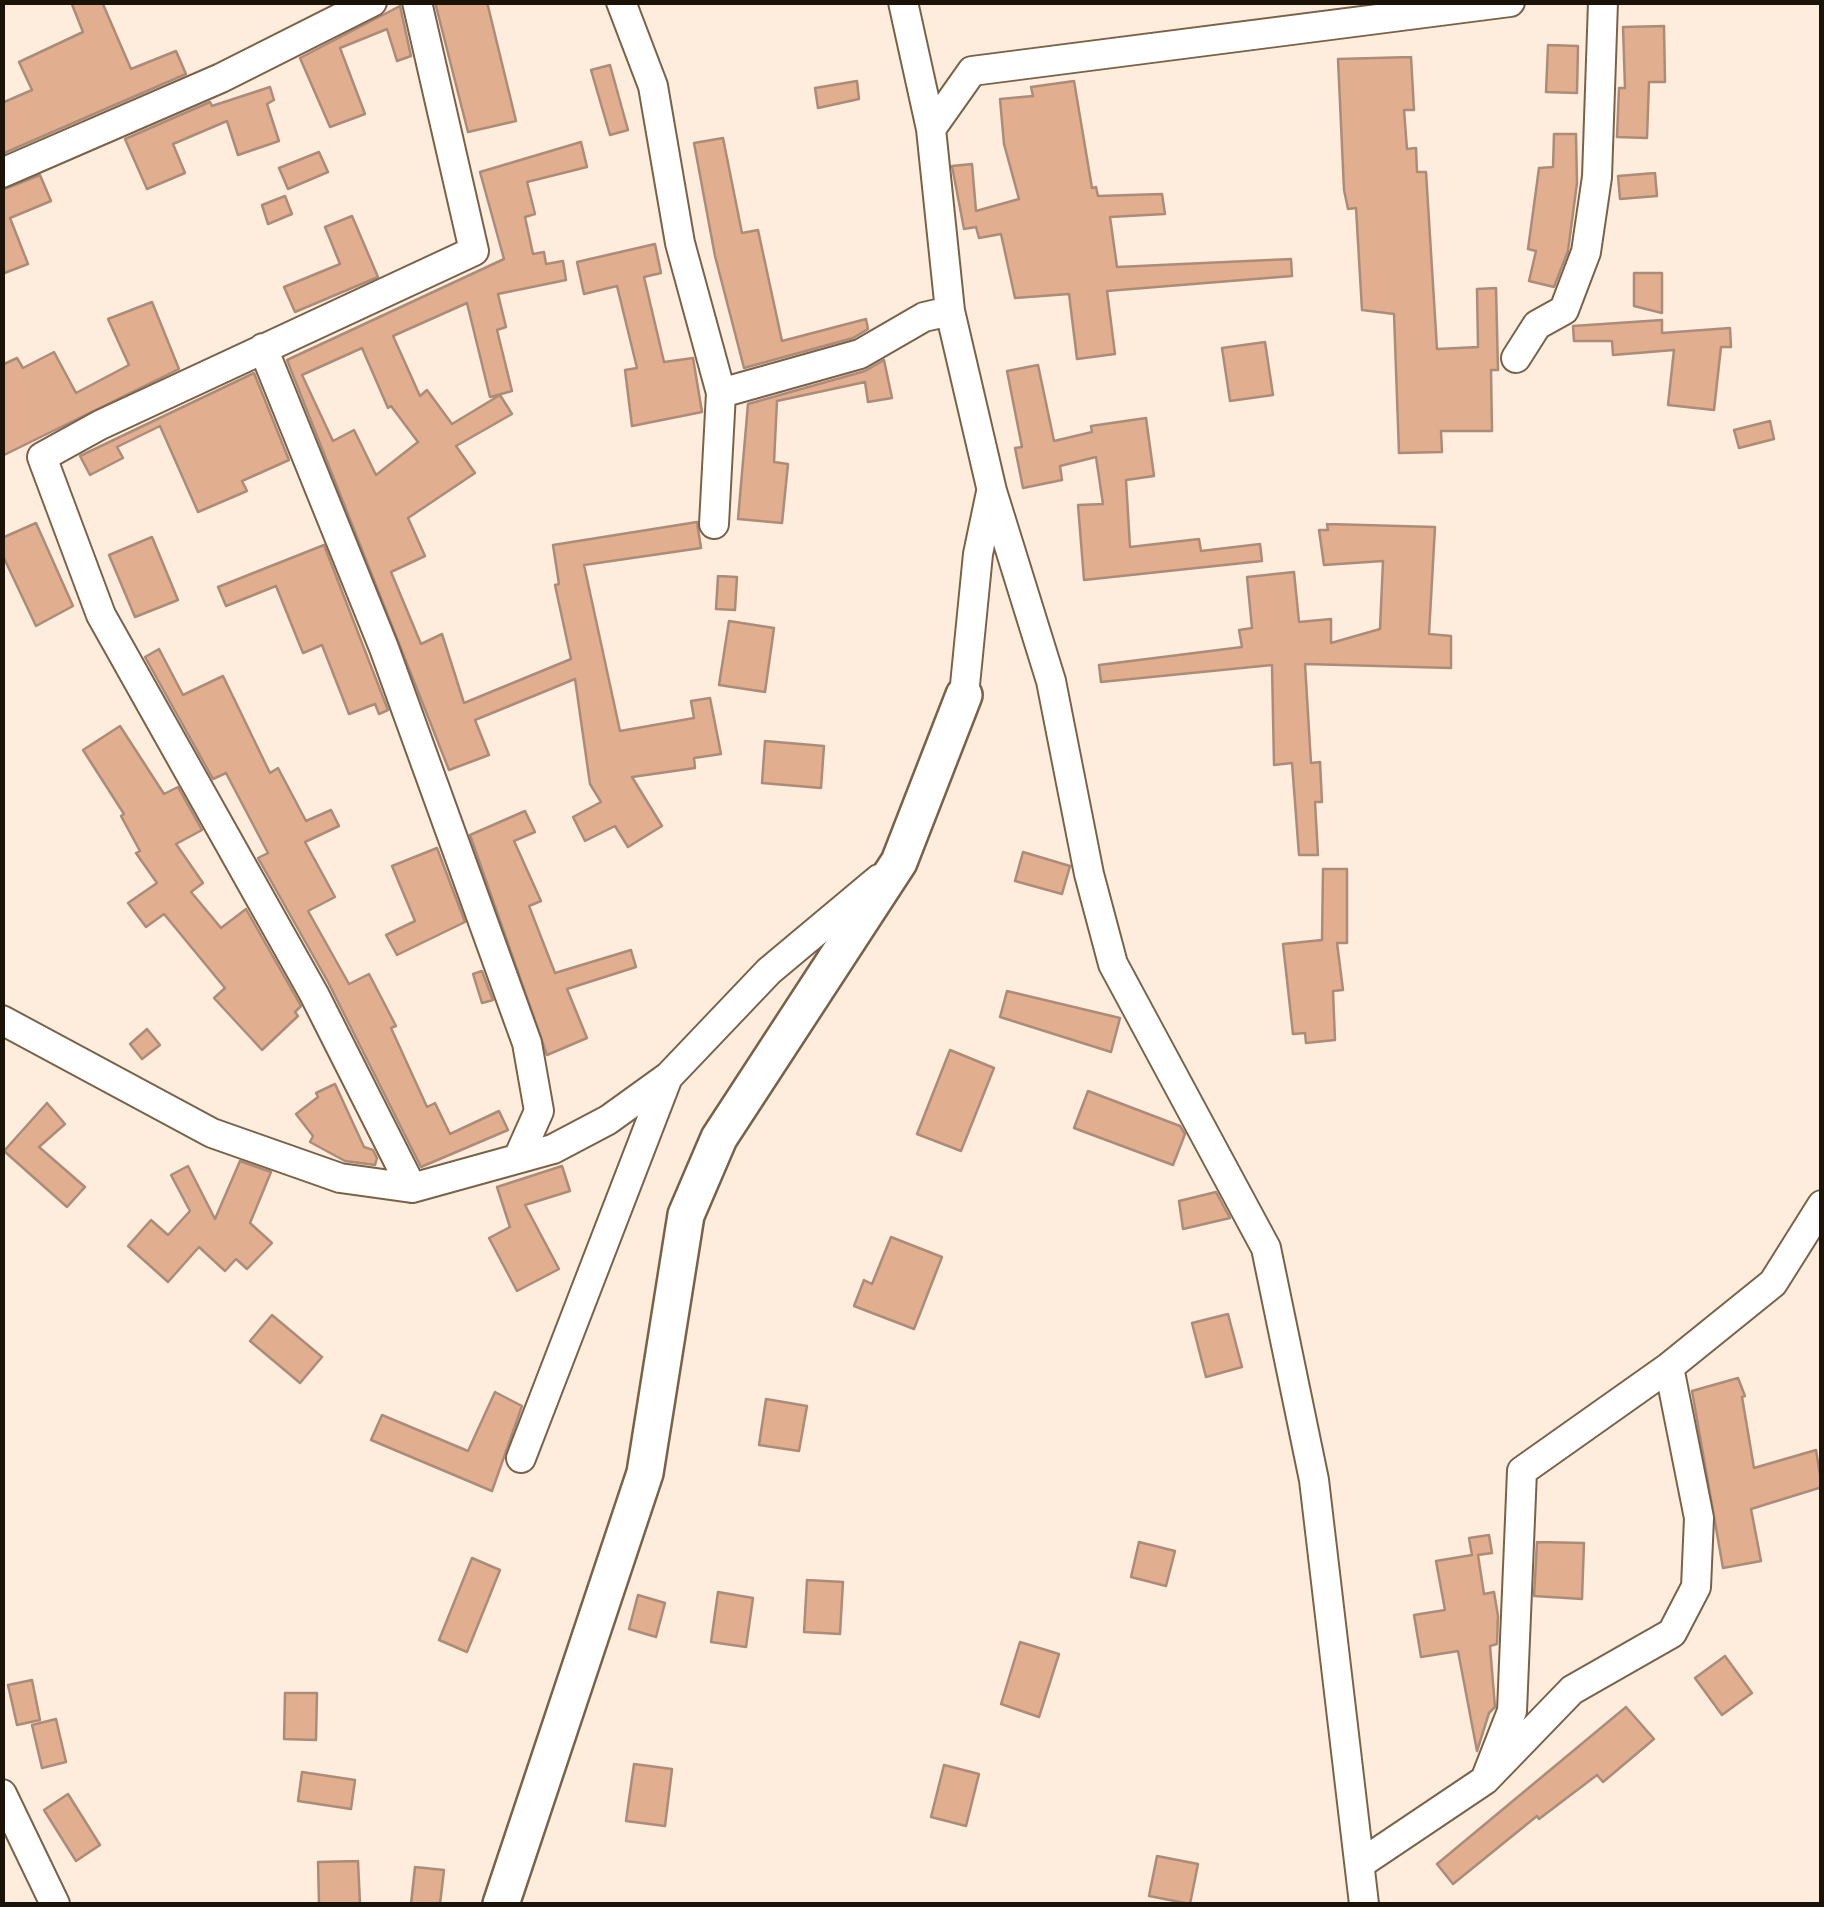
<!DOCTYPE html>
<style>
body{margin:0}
#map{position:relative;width:1824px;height:1907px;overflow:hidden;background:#feeddc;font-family:Rubik,sans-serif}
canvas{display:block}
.frame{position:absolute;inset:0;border:5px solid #1b1208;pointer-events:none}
</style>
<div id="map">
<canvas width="1824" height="1907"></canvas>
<div class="frame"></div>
</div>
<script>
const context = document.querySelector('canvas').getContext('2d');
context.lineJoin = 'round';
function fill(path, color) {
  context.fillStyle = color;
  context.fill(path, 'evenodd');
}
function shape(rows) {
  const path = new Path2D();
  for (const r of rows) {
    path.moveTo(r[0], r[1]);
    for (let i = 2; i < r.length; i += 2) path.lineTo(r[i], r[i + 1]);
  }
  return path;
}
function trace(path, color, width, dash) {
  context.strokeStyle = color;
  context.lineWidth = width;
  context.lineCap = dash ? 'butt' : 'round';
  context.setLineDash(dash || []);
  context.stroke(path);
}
const building = shape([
 [71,2,102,2,131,69,176,51,186,74,2,154,2,103,32,90,19,62,83,32,71,2],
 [435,2,487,2,516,121,468,132,435,2],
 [400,6,411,56,397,61,387,29,340,48,365,114,330,127,300,58,400,6],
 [1664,26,1665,82,1649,82,1647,138,1617,137,1619,88,1625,88,1623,27,1664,26],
 [1548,45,1578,46,1577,93,1546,92,1548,45],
 [1411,57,1414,110,1404,110,1407,149,1416,148,1417,172,1426,172,1437,349,1478,347,1477,289,1496,288,1498,370,1491,370,1492,431,1441,431,1442,452,1399,453,1394,314,1362,310,1356,208,1348,209,1344,190,1338,59,1411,57],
 [610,65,628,130,610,135,591,70,610,65],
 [857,81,859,99,818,108,815,88,857,81],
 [1074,81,1092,188,1096,187,1098,196,1162,194,1165,214,1110,217,1117,267,1291,259,1292,276,1107,291,1115,354,1077,359,1069,294,1015,298,1001,234,979,238,976,227,964,229,952,166,972,164,976,211,1019,199,1004,144,1000,99,1033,96,1031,87,1074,81],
 [270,87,274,100,267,104,279,141,238,155,227,121,173,144,185,173,147,189,125,139,210,102,212,106,270,87],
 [1554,134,1576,134,1577,183,1568,251,1554,287,1529,281,1536,251,1528,249,1539,168,1553,167,1554,134],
 [723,138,742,233,758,230,782,341,866,319,868,329,853,338,744,368,715,256,694,143,723,138],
 [581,142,587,167,527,182,535,214,525,217,533,254,544,252,546,264,563,261,566,280,498,294,506,327,497,330,512,391,490,397,467,303,393,336,420,396,427,390,452,424,500,395,512,414,456,446,475,473,408,518,425,556,391,572,421,644,442,634,464,703,571,659,555,585,559,584,553,545,697,522,701,548,584,565,620,731,694,718,691,701,710,698,721,754,694,758,695,768,632,777,662,826,628,847,615,826,585,841,573,817,601,802,590,784,575,679,475,720,489,755,449,770,287,360,504,259,480,172,581,142],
 [362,348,388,408,391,406,418,442,376,475,354,430,333,441,302,375,362,348],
 [319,152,328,172,288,189,279,168,319,152],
 [1655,173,1657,196,1620,199,1618,176,1655,173],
 [40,175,51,201,10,218,28,264,2,274,2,190,40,175],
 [285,196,292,214,268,224,262,205,285,196],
 [352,216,378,277,295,312,284,287,340,264,325,227,352,216],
 [655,244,661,273,644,277,664,362,693,358,702,412,632,426,625,370,637,368,617,286,584,294,577,262,655,244],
 [1634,273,1662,273,1662,313,1634,306,1634,273],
 [152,302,179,369,2,456,2,365,17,358,23,368,54,352,76,393,129,365,108,319,152,302],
 [1662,320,1662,333,1730,328,1731,347,1721,347,1714,410,1668,405,1674,350,1613,355,1612,341,1574,341,1573,326,1662,320],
 [1265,342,1273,395,1230,401,1222,348,1265,342],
 [884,360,892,398,868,402,865,382,777,401,774,462,788,464,782,523,738,519,748,404,865,371,884,360],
 [1038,365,1054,441,1092,432,1091,426,1146,418,1154,476,1126,480,1130,547,1199,539,1201,551,1260,544,1262,561,1084,580,1078,505,1103,504,1096,457,1060,466,1062,480,1023,488,1015,448,1022,447,1007,371,1038,365],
 [254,373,289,460,242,481,247,491,198,512,160,426,117,447,123,458,90,475,80,456,254,373],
 [1770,421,1774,439,1739,448,1734,430,1770,421],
 [36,523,73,606,36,626,2,554,2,538,36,523],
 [1327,524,1435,527,1429,634,1451,636,1451,668,1305,664,1311,763,1320,762,1322,802,1315,802,1318,855,1299,855,1292,763,1274,765,1272,665,1101,682,1099,665,1242,647,1239,630,1252,628,1247,577,1294,572,1299,622,1331,619,1331,643,1380,629,1383,561,1324,565,1319,530,1328,530,1327,524],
 [152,537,178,600,135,617,109,555,152,537],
 [324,545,388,710,379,714,375,704,349,714,322,645,303,653,276,586,226,606,218,587,324,545],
 [718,576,737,577,735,610,716,609,718,576],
 [729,621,774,628,765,692,719,685,729,621],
 [159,649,183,695,223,676,270,773,278,768,306,821,331,810,339,826,305,842,335,897,308,911,349,984,369,974,396,1026,391,1028,427,1107,435,1103,450,1134,499,1111,508,1130,421,1167,328,982,258,858,268,853,226,773,213,779,145,657,159,649],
 [120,726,164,794,178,787,202,830,176,844,203,883,191,892,221,928,246,909,301,1006,295,1012,298,1016,262,1050,214,998,225,988,164,914,146,927,128,903,157,883,136,853,140,851,121,816,124,814,83,750,120,726],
 [765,741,824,746,821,788,762,783,765,741],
 [525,811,535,832,514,841,541,901,529,906,555,973,631,950,636,967,567,989,587,1038,547,1055,470,835,525,811],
 [437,848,465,922,397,955,386,935,415,921,392,866,437,848],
 [1023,852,1070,866,1062,894,1015,881,1023,852],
 [1323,869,1347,869,1347,943,1337,943,1343,990,1333,991,1335,1040,1306,1043,1305,1033,1293,1034,1283,944,1322,940,1323,869],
 [482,971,493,1000,482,1003,473,974,482,971],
 [1007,991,1120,1018,1111,1052,1000,1017,1007,991],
 [147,1029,160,1045,142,1059,130,1044,147,1029],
 [950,1050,994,1068,961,1151,917,1134,950,1050],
 [335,1084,364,1147,373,1150,377,1158,375,1165,345,1161,310,1142,313,1136,296,1114,318,1097,316,1093,335,1084],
 [1088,1091,1180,1126,1185,1134,1173,1165,1074,1128,1088,1091],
 [47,1103,65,1124,39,1147,85,1187,67,1207,4,1151,47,1103],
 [240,1161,271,1172,250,1223,272,1243,247,1269,236,1259,225,1271,199,1247,168,1282,128,1246,151,1220,168,1235,190,1211,171,1175,188,1166,215,1219,240,1161],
 [562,1166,570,1191,525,1205,559,1269,517,1291,489,1238,510,1227,497,1187,562,1166],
 [1216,1192,1230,1218,1183,1229,1179,1201,1216,1192],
 [891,1237,942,1257,914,1329,854,1306,864,1280,872,1284,891,1237],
 [1228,1314,1242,1367,1206,1377,1192,1323,1228,1314],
 [272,1315,322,1357,300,1383,250,1341,272,1315],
 [1738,1378,1745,1396,1742,1397,1754,1468,1816,1450,1822,1487,1751,1509,1761,1561,1723,1568,1692,1391,1738,1378],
 [495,1392,522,1406,492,1491,371,1440,382,1415,468,1451,495,1392],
 [766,1399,807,1406,799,1451,759,1445,766,1399],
 [1489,1535,1492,1553,1478,1555,1484,1594,1494,1592,1498,1616,1497,1644,1490,1646,1495,1707,1489,1713,1477,1751,1458,1651,1421,1657,1414,1615,1445,1610,1436,1561,1472,1555,1469,1538,1489,1535],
 [1139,1542,1175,1551,1166,1586,1131,1577,1139,1542],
 [1537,1542,1584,1543,1582,1599,1534,1596,1537,1542],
 [472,1558,500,1570,467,1652,439,1640,472,1558],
 [807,1580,843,1582,840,1634,804,1632,807,1580],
 [718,1592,753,1598,746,1647,711,1642,718,1592],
 [638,1595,665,1603,656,1637,629,1629,638,1595],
 [1020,1642,1059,1654,1039,1717,1001,1704,1020,1642],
 [1725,1656,1752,1693,1722,1715,1695,1678,1725,1656],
 [32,1680,40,1720,17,1725,8,1685,32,1680],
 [285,1693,317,1693,316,1740,284,1739,285,1693],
 [1626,1707,1654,1739,1603,1782,1597,1775,1539,1819,1537,1816,1453,1884,1437,1864,1626,1707],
 [56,1719,66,1762,42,1768,32,1725,56,1719],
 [634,1764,672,1769,665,1826,626,1821,634,1764],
 [944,1765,979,1774,966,1826,931,1817,944,1765],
 [302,1772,355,1780,351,1809,298,1801,302,1772],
 [68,1794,100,1845,76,1861,44,1810,68,1794],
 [1157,1856,1198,1864,1190,1904,1149,1896,1157,1856],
 [358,1861,360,1904,319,1904,318,1862,358,1861],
 [415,1867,444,1870,440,1904,411,1904,415,1867]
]);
const minor = shape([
 [621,2,653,86,680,243,721,393,714,524],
 [903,2,931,129],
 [2,173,221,78,372,2],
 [263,348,384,648,527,1043,539,1111,518,1158],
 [1516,358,1537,325,1564,310,1586,252,1597,177,1603,2],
 [721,393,860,354,924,317,950,311],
 [964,695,978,554,991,492],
 [2,1020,212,1133,340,1178,412,1188,553,1149,608,1120,669,1076,769,971,879,879],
 [412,1188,314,994,101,615,42,457,100,425,474,251,417,2],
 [521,1458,668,1077],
 [1485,1780,1512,1711,1522,1471,1669,1367,1773,1283,1822,1205],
 [2,1794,55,1904],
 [1360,1864,1485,1780,1572,1690,1672,1633,1696,1587,1699,1518,1669,1367],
 [1364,1904,1314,1480,1266,1248,1113,964,1089,874,1051,681,992,491,950,311,931,129,972,71,1510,2]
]);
const tertiary = shape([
 [501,1904,645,1473,686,1215,719,1138,899,862,964,695]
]);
fill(building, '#e1ae8f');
trace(building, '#ac8c78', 2.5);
trace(minor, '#7a6248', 32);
trace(tertiary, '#7a6248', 40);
trace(minor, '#fff', 28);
trace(tertiary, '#fff', 35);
</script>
